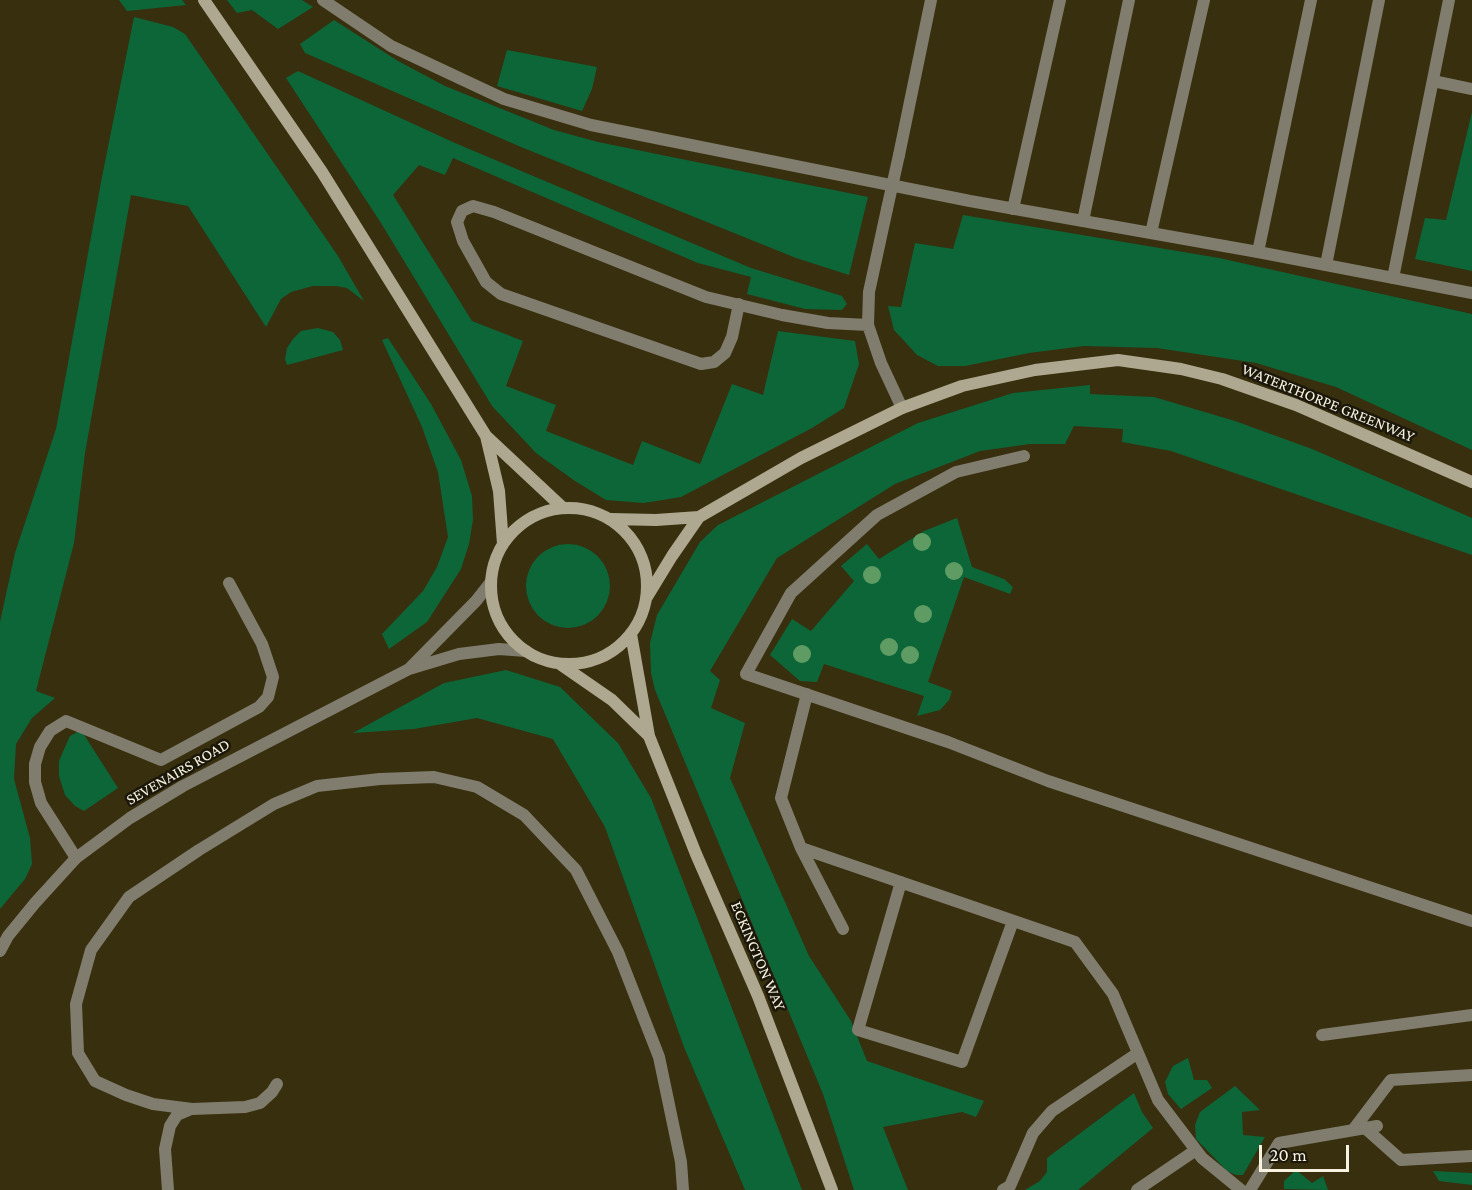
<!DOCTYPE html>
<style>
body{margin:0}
#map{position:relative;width:1472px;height:1190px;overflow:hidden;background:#382f0e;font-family:"Crimson Pro",serif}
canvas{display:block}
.scale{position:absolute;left:1259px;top:1145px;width:90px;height:27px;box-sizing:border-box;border:3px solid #f8f3e0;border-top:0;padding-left:8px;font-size:18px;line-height:21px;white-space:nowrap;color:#f8f3e0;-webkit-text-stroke:4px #1b170a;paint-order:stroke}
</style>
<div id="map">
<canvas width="1472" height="1190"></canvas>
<div class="scale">20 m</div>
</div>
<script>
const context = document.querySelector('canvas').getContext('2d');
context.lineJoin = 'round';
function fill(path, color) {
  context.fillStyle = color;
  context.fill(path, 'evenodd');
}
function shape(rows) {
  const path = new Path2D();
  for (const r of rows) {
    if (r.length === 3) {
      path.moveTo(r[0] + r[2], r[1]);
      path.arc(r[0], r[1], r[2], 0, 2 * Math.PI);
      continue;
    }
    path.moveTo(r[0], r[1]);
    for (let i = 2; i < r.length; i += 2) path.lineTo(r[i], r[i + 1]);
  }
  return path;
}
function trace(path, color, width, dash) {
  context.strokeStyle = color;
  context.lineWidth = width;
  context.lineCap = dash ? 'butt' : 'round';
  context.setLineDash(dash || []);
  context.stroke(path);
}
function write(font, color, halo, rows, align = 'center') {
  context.font = font + ' "Crimson Pro",serif';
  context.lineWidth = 5;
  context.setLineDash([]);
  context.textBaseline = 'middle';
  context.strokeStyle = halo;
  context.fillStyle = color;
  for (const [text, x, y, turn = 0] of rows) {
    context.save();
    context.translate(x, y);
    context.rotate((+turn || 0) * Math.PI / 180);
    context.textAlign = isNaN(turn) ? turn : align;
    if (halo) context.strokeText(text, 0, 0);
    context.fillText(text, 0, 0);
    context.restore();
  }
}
const green = shape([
 [119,0,182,0,186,5,127,11],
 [227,0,302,0,313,7,278,29,252,10,237,13],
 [134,17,173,27,185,34,338,256,364,301,347,288,336,286,313,286,291,292,281,299,266,327,188,206,131,195,85,453,74,543,36,691,55,698,32,718,16,744,14,779,30,838,32,864,25,879,0,909,0,622,15,553,56,429,102,177],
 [334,20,398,61,445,86,554,130,598,142,868,197,849,275,796,258,521,147,305,53,300,44],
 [507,50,597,67,592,89,582,111,497,86],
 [298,71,455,143,751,268,842,296,847,304,842,310,805,309,747,294,751,277,698,263,453,158,445,175,419,165,393,195,472,321,523,341,506,386,556,405,546,431,633,465,642,441,700,464,732,384,763,395,778,331,855,341,859,364,844,408,812,428,681,497,644,503,606,500,575,481,536,453,492,406,381,223,286,78],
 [1472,112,1472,271,1415,259,1425,218,1446,220],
 [963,215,1219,258,1472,314,1472,450,1336,387,1256,363,1157,348,1084,346,1029,353,965,366,938,366,917,355,894,330,888,306,901,307,915,243,953,249],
 [318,328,333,332,340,340,343,350,287,365,285,359,287,348,293,339,301,331],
 [388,338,431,404,461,460,472,496,473,520,469,544,461,569,427,622,389,649,382,634,423,591,437,567,448,537,438,472,422,427,382,340],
 [1090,385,1090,394,1154,397,1235,421,1312,449,1463,514,1472,518,1472,555,1171,451,1122,442,1123,429,1074,426,1065,444,1030,444,980,451,895,484,777,558,710,671,720,680,711,708,745,723,730,778,809,956,851,1021,867,1061,984,1101,976,1117,962,1112,883,1127,908,1190,854,1190,823,1094,655,690,651,673,650,643,657,615,700,542,718,525,918,423,1013,393],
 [957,518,972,567,1004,579,1013,587,1010,594,964,577,928,682,952,691,949,700,940,710,917,716,924,696,824,664,817,682,800,681,770,655,792,619,811,631,854,581,841,566,867,544,879,559,924,531],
 [568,586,42],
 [506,670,560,687,618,743,651,798,802,1190,745,1190,684,1047,605,827,553,739,477,718,414,729,353,733,444,683],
 [81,730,118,788,84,811,75,806,65,795,59,776,59,761,65,747,70,736],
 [1188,1058,1194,1080,1207,1080,1212,1088,1181,1109,1168,1094,1165,1082,1173,1066],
 [1235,1086,1260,1110,1242,1112,1243,1135,1265,1137,1243,1175,1236,1175,1227,1171,1196,1139,1195,1125,1200,1112],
 [1134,1093,1142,1112,1153,1128,1078,1190,1025,1190,1040,1181,1047,1172,1047,1158],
 [1296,1170,1312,1183,1323,1176,1328,1190,1284,1189,1284,1181],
 [1433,1171,1472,1173,1472,1185,1439,1181]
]);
const lane = shape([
 [1433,81,1472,89],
 [899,155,931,0],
 [887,209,869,292,868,325,881,363,902,408],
 [1013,209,1060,0],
 [1083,221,1129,0],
 [1151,233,1204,0],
 [1258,252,1311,0],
 [1326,265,1379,0],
 [1393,278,1449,0],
 [739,304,732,337,725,353,714,362,701,364,501,294,486,282,463,241,457,222,462,211,473,206,494,212,706,297,782,315,828,323,868,325],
 [1024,456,956,472,877,515,791,593,746,674,948,742,1048,781,1472,921],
 [807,694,781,798,801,848,1075,942,1113,994,1158,1100,1202,1158,1241,1190],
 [801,848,843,929],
 [76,858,41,803,35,782,35,764,40,747,50,731,66,721,161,760,259,707,268,697,273,677,262,644,229,583],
 [901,882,858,1030,962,1062,1013,921],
 [1322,1035,1472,1015],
 [277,1084,272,1092,260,1103,245,1107,192,1109,153,1104,126,1095,95,1081,78,1053,76,1004,91,950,129,897,199,850,274,804,317,786,380,779,434,777,477,787,524,815,576,870,618,952,659,1057,681,1162,683,1190],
 [1365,1128,1401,1160,1472,1156],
 [1353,1130,1391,1080,1472,1075],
 [168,1190,165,1149,170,1126,177,1115,191,1109],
 [1003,1190,1010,1186,1033,1133,1052,1111,1138,1053],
 [1137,1190,1196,1150],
 [1250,1190,1279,1143,1377,1126]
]);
const street = shape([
 [323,0,391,46,504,99,591,125,970,201,1258,252,1472,293],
 [410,668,476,601,491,582],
 [0,951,8,936,35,903,76,858,130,818,183,786,409,669,459,654,499,649,526,651]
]);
const secondary = shape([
 [204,0,322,172,486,436,563,508],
 [486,436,499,491,503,544],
 [569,586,78],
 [611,519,656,520,699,517],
 [647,597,672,556,699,517,801,458,902,408,962,386,1035,370,1118,360,1181,369,1222,379,1296,405,1472,482],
 [631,634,649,736,696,854,758,996,832,1190],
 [560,664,612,700,649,736]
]);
const laneBridge = shape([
 [887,209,899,155]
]);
const trees = [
 [922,542],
 [954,571],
 [872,575],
 [923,614],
 [889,647],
 [802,654],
 [910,655]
];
const streetNames = [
 ["WATERTHORPE GREENWAY",1328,403,22],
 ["SEVENAIRS ROAD",178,772,-30],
 ["ECKINGTON WAY",758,956,67]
];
fill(green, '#0c6638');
trace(lane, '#817d6e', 12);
trace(street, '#817d6e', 12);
trace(secondary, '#afa890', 12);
trace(laneBridge, '#817d6e', 12);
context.fillStyle = '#5f9c64';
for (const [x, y] of trees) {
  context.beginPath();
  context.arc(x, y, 9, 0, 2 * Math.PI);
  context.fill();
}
write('16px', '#f8f3e0', '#1b170a', streetNames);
</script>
